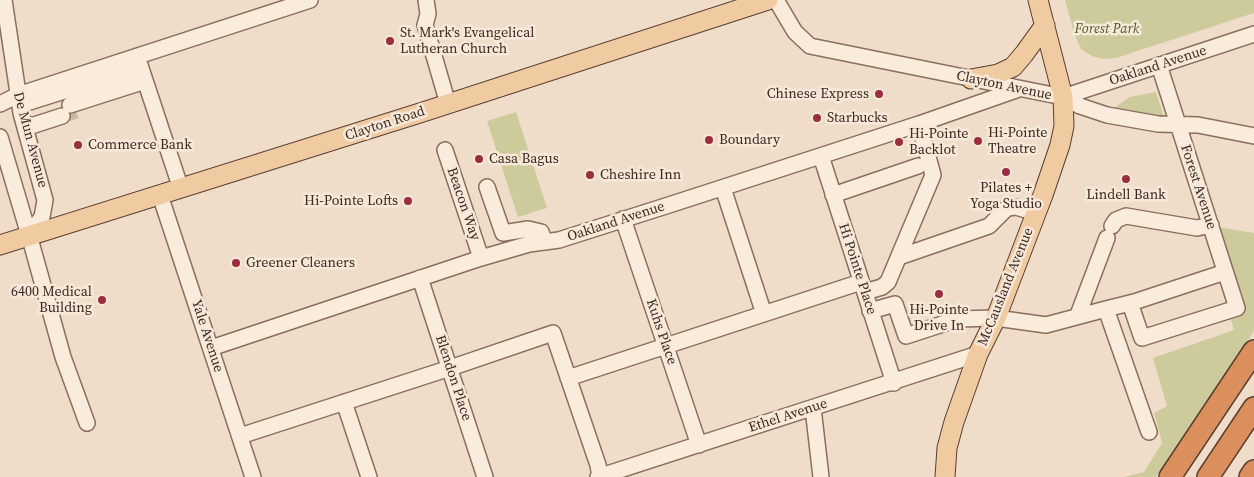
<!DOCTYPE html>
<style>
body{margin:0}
canvas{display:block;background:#efddc9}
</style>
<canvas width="1254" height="477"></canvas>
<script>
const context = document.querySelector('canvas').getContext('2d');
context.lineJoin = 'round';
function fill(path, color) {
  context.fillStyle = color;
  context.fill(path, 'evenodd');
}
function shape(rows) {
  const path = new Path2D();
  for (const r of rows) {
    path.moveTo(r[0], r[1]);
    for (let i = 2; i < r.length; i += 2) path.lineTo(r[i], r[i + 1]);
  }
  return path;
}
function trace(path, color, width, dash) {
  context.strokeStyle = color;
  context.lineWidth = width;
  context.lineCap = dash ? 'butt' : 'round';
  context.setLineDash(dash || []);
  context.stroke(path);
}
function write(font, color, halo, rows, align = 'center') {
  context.font = font + ' "Source Serif 4",serif';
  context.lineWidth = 5;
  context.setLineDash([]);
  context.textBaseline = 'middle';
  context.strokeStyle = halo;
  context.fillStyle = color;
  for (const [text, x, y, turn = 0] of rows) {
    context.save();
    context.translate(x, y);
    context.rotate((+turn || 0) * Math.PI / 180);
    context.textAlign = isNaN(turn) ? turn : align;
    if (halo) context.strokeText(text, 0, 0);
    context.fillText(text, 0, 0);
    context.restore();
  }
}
const green = shape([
 [1065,0,1254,0,1254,13,1116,58,1103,59,1092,56,1081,49,1075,36],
 [1156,92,1164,117,1114,108,1130,97],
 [516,112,547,208,518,217,487,121],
 [1218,227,1254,233,1254,331,1156,477,1124,477,1144,472,1162,443,1154,413,1167,406,1153,358,1234,330,1230,317,1245,311]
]);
const minorTunnel = shape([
 [62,116,76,111]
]);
const minor = shape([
 [4,0,21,113,45,200,42,217,29,235],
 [426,0,428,14,425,25,448,104],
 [776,0,795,32,810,46,1063,97,1080,106,1107,115,1158,124,1198,125,1254,136],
 [137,56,181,189],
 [1063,97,1254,34],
 [0,104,18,95,310,0],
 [20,105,140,67],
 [70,105,145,81],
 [25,128,62,116],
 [0,137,29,235,63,357,87,423],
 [445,150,481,258],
 [821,156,894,383],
 [487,187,503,233,528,229,541,232,545,242],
 [723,188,764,314],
 [160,195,253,477],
 [833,195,918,166],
 [623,219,699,445],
 [1112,226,1116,220,1126,216,1197,228,1211,225],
 [899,257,989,226,1007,208,1016,207,1036,213],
 [420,278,485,477],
 [865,292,882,287,888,282,933,175,919,124],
 [1130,303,1142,338,1237,308,1159,65],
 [1106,309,1134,302,1225,272],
 [870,311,895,304,906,336,958,319,996,318,1046,325,1106,309,1149,432],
 [1078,315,1107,238],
 [211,348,481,258,529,244,559,240,672,204,919,124,1019,89],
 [568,378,861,282],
 [344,402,369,477],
 [813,408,821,477],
 [240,436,450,368,553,333,598,465,600,477],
 [598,477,978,354]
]);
const major = shape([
 [971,79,998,74,1013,67,1024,54,1045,25],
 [0,245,423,112,768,0],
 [945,477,947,448,954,422,978,354,996,318,1043,195,1060,145,1064,126,1063,97,1038,0]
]);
const highway = shape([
 [1170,477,1254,351],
 [1208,477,1254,408],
 [1250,477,1254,471]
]);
const markers = [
 [390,41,5,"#9a2e40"],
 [879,94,5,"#9a2e40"],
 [817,118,5,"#9a2e40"],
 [709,140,5,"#9a2e40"],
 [978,141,5,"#9a2e40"],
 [899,142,5,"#9a2e40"],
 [78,145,5,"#9a2e40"],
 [479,159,5,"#9a2e40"],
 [1006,172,5,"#9a2e40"],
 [590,175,5,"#9a2e40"],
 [1126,179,5,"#9a2e40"],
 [408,201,5,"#9a2e40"],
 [236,263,5,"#9a2e40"],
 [939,294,5,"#9a2e40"],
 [102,300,5,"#9a2e40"]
];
const parkNames = [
 ["Forest Park",1107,29]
];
const poiNames = [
 ["St. Mark's Evangelical",400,33],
 ["Lutheran Church",400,49],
 ["Chinese Express",869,94,"right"],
 ["Starbucks",827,118],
 ["Hi-Pointe",988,133],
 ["Theatre",988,149],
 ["Hi-Pointe",909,134],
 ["Backlot",909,150],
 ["Boundary",719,140],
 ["Commerce Bank",88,145],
 ["Casa Bagus",489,159],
 ["Cheshire Inn",600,175],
 ["Pilates +",1006,188,"center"],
 ["Yoga Studio",1006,204,"center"],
 ["Lindell Bank",1126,195,"center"],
 ["Hi-Pointe Lofts",398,201,"right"],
 ["Greener Cleaners",246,263],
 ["6400 Medical",92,292,"right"],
 ["Building",92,308,"right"],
 ["Hi-Pointe",939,310,"center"],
 ["Drive In",939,326,"center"]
];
const streetNames = [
 ["Oakland Avenue",1158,66,-18],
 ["Clayton Avenue",1004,86,12],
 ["Clayton Road",385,124,-18],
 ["De Mun Avenue",30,140,75],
 ["Forest Avenue",1198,187,72],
 ["Beacon Way",463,204,71],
 ["Oakland Avenue",616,222,-18],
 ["Hi Pointe Place",857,269,72],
 ["McCausland Avenue",1006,287,-68],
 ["Kuhs Place",661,332,71],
 ["Yale Avenue",207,336,72],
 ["Blendon Place",453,378,72],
 ["Ethel Avenue",788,416,-18]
];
fill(green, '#cdcb9c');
trace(minorTunnel, '#cbb9a7', 15, [15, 8]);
trace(minor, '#8b6e5d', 18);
trace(major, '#593e31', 21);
trace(highway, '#593e31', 24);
trace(minor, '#f9ecdd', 15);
trace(major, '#f0cba2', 19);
trace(highway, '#db8f5c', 21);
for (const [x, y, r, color] of markers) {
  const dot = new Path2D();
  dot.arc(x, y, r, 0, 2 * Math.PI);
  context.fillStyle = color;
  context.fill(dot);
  trace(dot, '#f6e9d9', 2);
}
write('italic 14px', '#545828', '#f6e9d9', parkNames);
write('14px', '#3c2a21', '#f6e9d9', poiNames, 'left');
write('14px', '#3c2a21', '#f6e9d9', streetNames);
</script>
